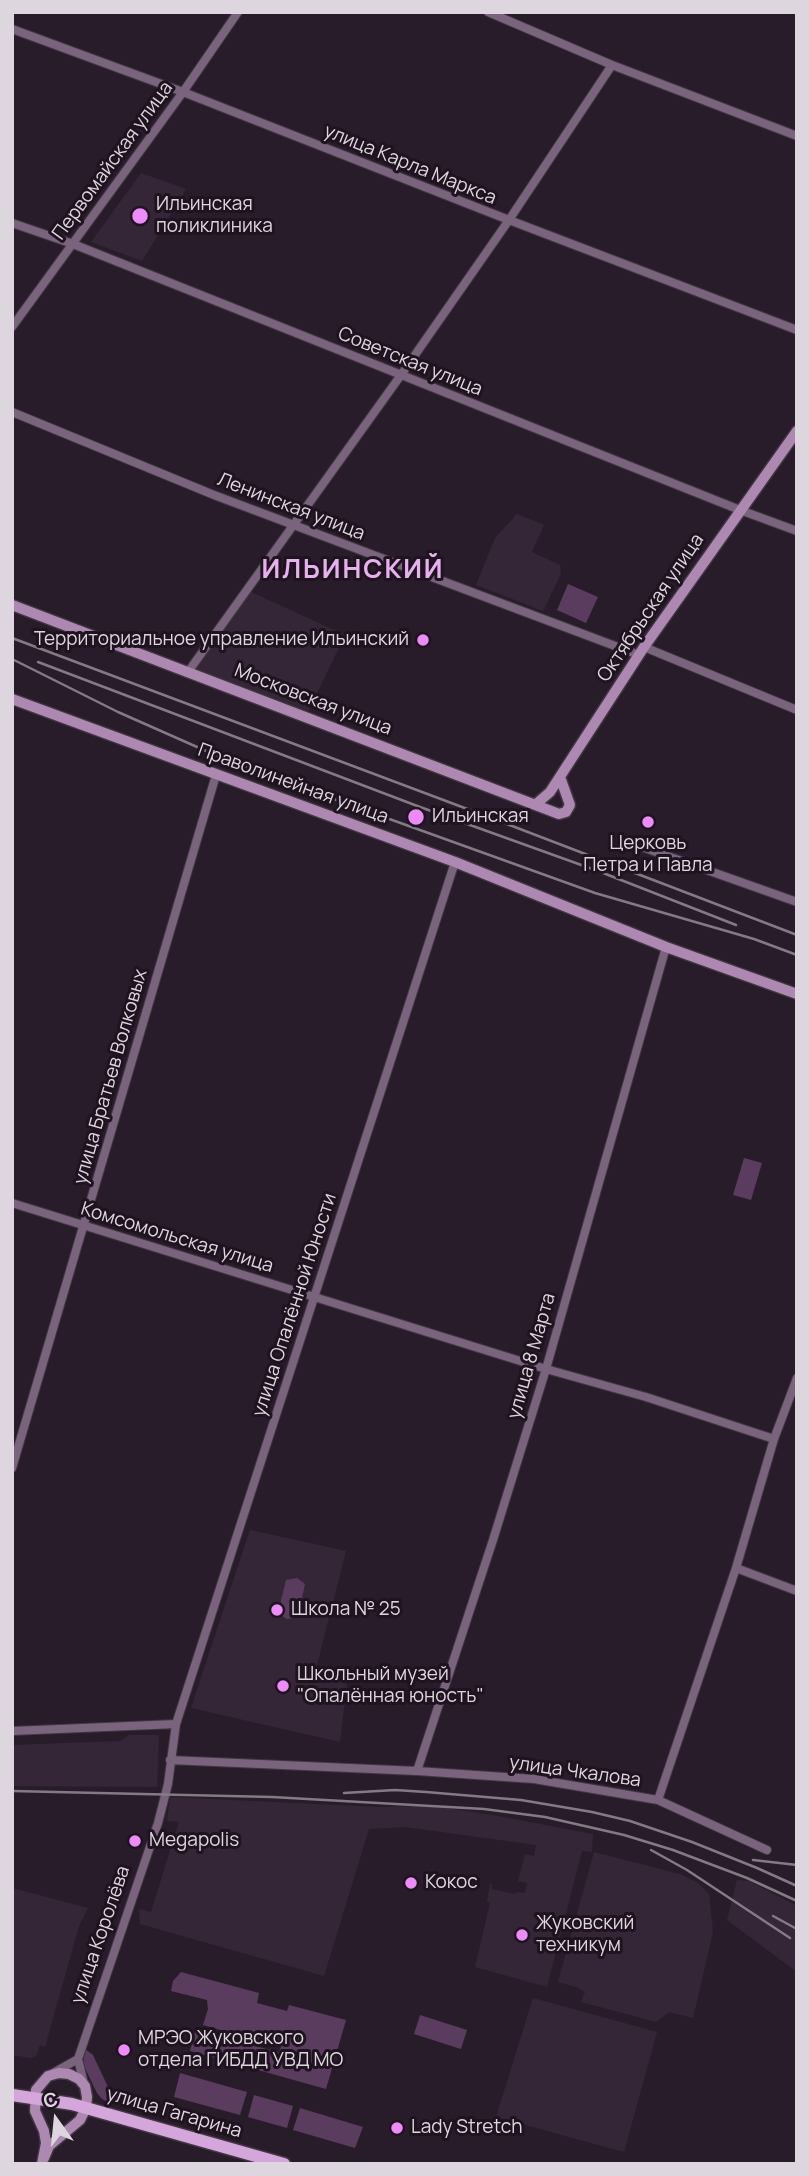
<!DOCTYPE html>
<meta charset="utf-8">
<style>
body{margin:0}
#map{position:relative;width:809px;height:2176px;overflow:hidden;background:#291c2a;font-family:Manrope,sans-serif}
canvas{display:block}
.frame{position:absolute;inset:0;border:14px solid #ded6df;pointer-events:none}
.north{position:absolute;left:21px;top:2085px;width:70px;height:70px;-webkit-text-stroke:5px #1f1320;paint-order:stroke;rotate:345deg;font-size:19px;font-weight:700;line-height:28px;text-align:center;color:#ded6df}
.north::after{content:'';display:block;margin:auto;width:24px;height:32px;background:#ded6df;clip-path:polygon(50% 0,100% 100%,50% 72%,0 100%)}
</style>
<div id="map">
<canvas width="809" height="2176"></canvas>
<div class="frame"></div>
<div class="north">С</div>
</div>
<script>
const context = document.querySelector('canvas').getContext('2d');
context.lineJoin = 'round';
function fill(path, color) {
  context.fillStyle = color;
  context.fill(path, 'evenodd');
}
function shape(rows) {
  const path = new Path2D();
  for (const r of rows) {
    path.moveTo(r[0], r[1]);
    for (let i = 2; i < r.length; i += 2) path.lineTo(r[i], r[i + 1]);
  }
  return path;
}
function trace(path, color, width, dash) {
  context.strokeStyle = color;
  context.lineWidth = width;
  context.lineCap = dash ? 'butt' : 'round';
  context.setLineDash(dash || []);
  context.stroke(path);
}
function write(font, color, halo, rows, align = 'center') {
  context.font = font + ' Manrope,sans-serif';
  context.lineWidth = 6;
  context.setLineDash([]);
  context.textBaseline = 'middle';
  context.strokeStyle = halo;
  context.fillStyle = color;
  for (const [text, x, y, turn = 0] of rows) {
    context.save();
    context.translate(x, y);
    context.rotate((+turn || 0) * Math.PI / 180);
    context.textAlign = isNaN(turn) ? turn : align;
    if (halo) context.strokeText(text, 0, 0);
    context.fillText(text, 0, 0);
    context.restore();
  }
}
const built = shape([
 [141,173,186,189,142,261,91,242],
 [517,514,544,525,532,552,560,565,561,574,543,611,476,585,495,538],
 [249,591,345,635,308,712,193,668],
 [250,1530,346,1551,316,1669,347,1684,340,1742,191,1708],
 [129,1735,159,1735,157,1787,12,1786,12,1745,120,1741],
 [170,1797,378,1807,434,1806,498,1816,593,1834,592,1852,582,1851,547,1987,475,1967,490,1903,487,1901,490,1884,492,1884,492,1889,515,1894,516,1892,525,1893,527,1883,518,1881,525,1854,534,1856,536,1845,405,1827,369,1829,324,1976,140,1924,139,1909,151,1912,179,1822,167,1821],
 [594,1852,680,1874,698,1883,709,1894,713,1932,693,2018,669,2012,656,2022,581,2002,585,1992,576,1987,558,1982],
 [737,1880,749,1881,797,1906,797,1972,727,1920],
 [12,1888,88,1908,79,1926,45,2047,40,2045,36,2056,31,2058,12,2055],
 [533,1998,657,2032,624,2152,496,2117]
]);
const green = shape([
 [568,584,598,597,586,623,557,610],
 [744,1158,762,1163,751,1200,733,1195],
 [297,1578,305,1584,298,1617,287,1619,278,1613,286,1580],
 [181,1972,259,1993,257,2003,287,2011,289,2005,346,2020,326,2089,190,2051,195,2031,279,2052,281,2047,203,2025,208,2009,207,2000,171,1991,173,1981],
 [420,2015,467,2030,461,2049,414,2034],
 [85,2049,93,2055,108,2087,112,2091,111,2105,101,2098,97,2093,83,2064],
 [180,2073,247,2092,240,2115,174,2097],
 [254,2095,293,2106,287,2128,248,2117],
 [300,2108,363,2127,355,2148,293,2130]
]);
const street = shape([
 [488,12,612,65,797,136],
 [12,29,183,92,509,220,797,330],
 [12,223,73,244,740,510,797,531],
 [12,327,183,92,238,12],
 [12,412,214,495,639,655],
 [644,647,797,710],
 [188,672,401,375,509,220,612,65],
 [642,847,797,902],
 [12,1203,546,1369,646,1397,774,1439],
 [12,1468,216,775],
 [736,1568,797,1591],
 [12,1731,176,1724],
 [170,1760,417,1771,534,1779,658,1800,736,1568,774,1439,797,1378],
 [417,1771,493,1540,546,1369,666,947],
 [658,1800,767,1850],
 [78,2059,158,1823,168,1784,176,1724,455,862],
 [78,2059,84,2084],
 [53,2073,78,2059]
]);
const secondary = shape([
 [12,605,559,814,566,812,570,805,560,777],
 [12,699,455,862,666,947,797,994],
 [535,805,550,792,644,647,797,431],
 [42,2164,46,2143,44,2131,35,2111,36,2090,48,2076,59,2073,69,2074,79,2079,85,2086,87,2097,86,2108,80,2120,49,2146,44,2158]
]);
const primary = shape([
 [12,2095,72,2104,284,2164]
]);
const rail = shape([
 [12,638,486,816,797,935],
 [12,659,118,712,231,762,595,893,754,939,797,955],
 [38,662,420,807,598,871,736,925],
 [12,1791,272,1797,484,1809,545,1817,624,1835,673,1850,747,1878,797,1901],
 [344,1793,395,1790,426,1792,521,1800,592,1812,630,1821,692,1842,757,1868,797,1886],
 [651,1850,687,1870,790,1938],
 [753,1860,797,1865],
 [773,1916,795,1928]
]);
const markers = [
 [140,216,9,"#ed8cf9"],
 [423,640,7,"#ed8cf9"],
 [416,817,9,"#ed8cf9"],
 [648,822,7,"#ed8cf9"],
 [277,1610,7,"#ed8cf9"],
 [283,1686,7,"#ed8cf9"],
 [135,1841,7,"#ed8cf9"],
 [411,1883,7,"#ed8cf9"],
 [522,1935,7,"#ed8cf9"],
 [124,2050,7,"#ed8cf9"],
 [397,2128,7,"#ed8cf9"]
];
const streetNames = [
 ["Первомайская улица",113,161,-54],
 ["улица Карла Маркса",410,165,22],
 ["Советская улица",410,362,22],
 ["Ленинская улица",291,507,21],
 ["Октябрьская улица",651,608,-56],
 ["Московская улица",313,700,21],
 ["Праволинейная улица",293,784,20],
 ["улица Братьев Волковых",111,1077,-74],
 ["Комсомольская улица",177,1238,17],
 ["улица Опалённой Юности",295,1305,-72],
 ["улица 8 Марта",532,1356,-74],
 ["улица Чкалова",575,1772,8],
 ["улица Королёва",101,1935,-71],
 ["улица Гагарина",174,2113,16]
];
const poiNames = [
 ["Ильинская",156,205],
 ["поликлиника",156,227],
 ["Территориальное управление Ильинский",409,640,"right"],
 ["Ильинская",432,817],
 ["Церковь",648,844,"center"],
 ["Петра и Павла",648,866,"center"],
 ["Школа № 25",291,1610],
 ["Школьный музей",297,1675],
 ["\"Опалённая юность\"",297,1697],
 ["Megapolis",149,1841],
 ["Кокос",425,1883],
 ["Жуковский",536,1924],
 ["техникум",536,1946],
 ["МРЭО Жуковского",138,2039],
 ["отдела ГИБДД УВД МО",138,2061],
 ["Lady Stretch",411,2128]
];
const districtNames = [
 ["ИЛЬИНСКИЙ",353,571]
];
fill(built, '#352637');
fill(green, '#5a3d5e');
trace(street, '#423643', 10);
trace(secondary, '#423643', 13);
trace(primary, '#423643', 15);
trace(street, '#7a647d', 8);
trace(secondary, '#ad89b2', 10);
trace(primary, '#d5a6db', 12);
trace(rail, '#847a85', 2.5);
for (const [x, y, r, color] of markers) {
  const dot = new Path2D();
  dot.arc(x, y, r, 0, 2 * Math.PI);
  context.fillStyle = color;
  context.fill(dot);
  trace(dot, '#1f1320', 2.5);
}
write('19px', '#ded6df', '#1f1320', streetNames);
write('19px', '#ded6df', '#1f1320', poiNames, 'left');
context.letterSpacing = '2px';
write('bold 26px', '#e6b1ed', '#1f1320', districtNames);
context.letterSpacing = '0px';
</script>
